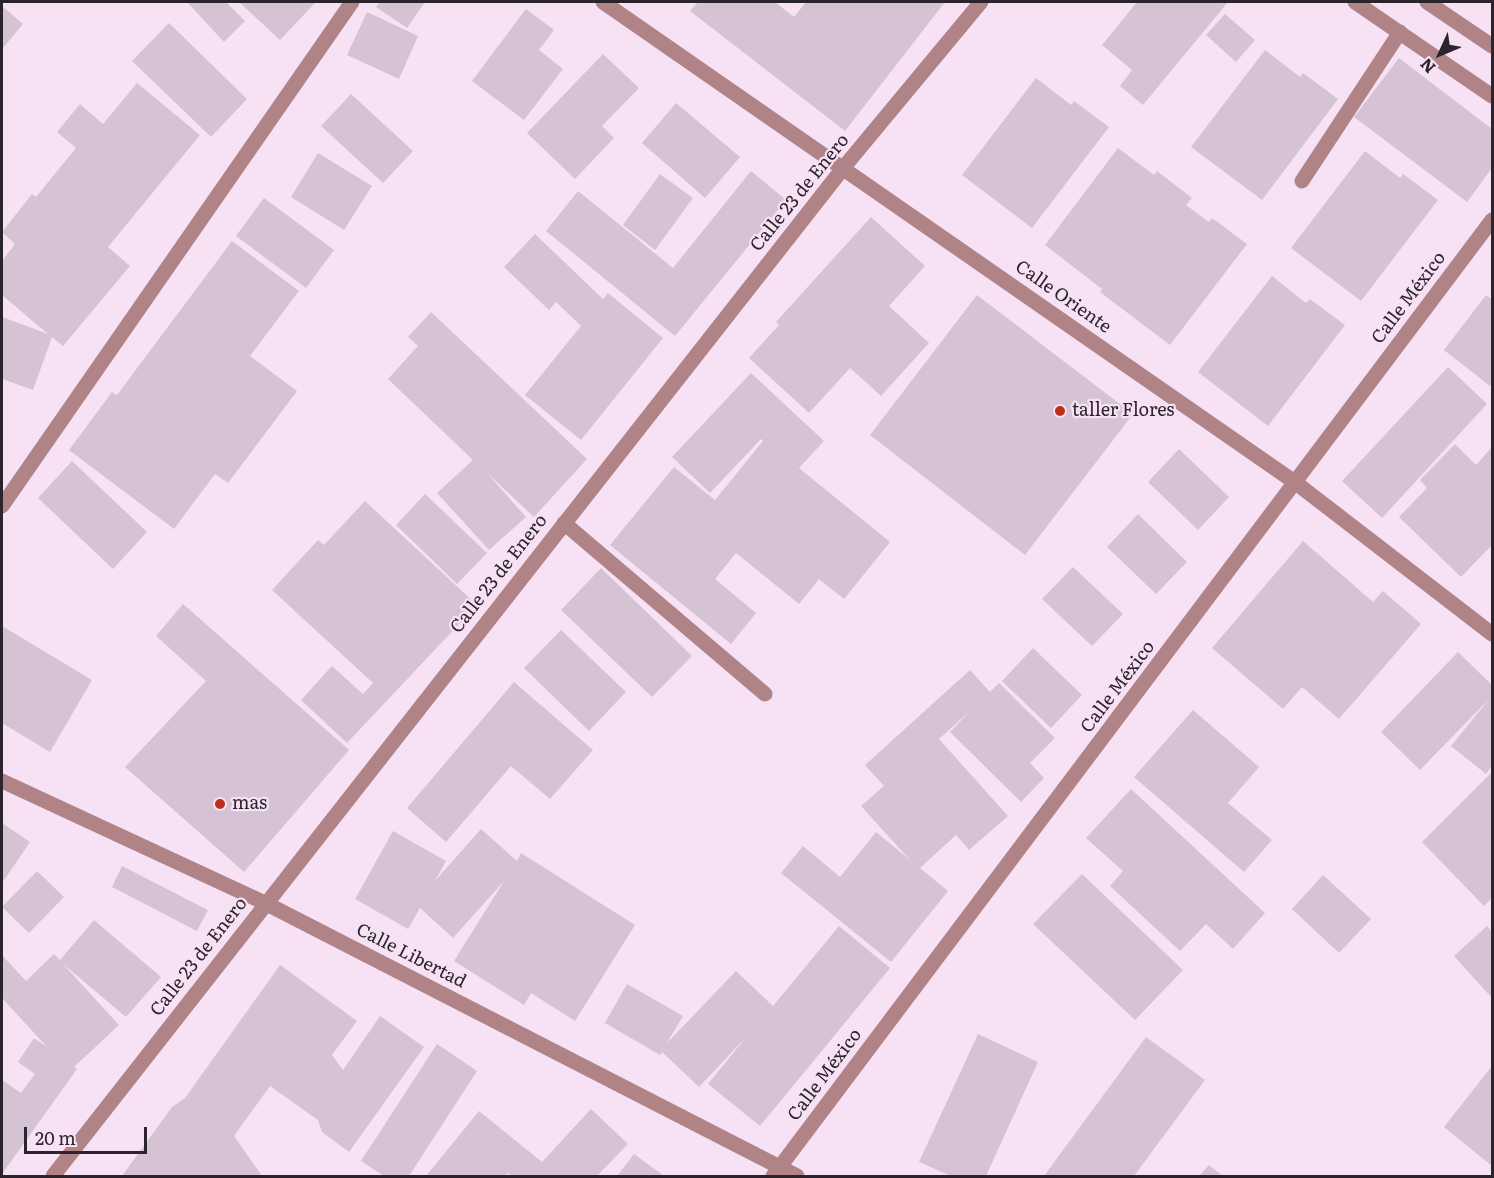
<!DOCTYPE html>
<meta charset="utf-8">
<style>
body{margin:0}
#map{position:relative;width:1494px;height:1178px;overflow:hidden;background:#f6e1f5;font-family:Literata,serif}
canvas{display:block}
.frame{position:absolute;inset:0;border:3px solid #2c242c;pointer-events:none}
.north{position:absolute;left:1410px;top:24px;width:60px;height:60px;-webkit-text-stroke:4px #f6e1f5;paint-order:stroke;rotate:226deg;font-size:16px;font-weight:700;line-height:24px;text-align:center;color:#2c242c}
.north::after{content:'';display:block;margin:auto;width:21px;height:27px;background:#2c242c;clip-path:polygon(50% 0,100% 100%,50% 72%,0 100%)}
.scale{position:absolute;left:24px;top:1127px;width:123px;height:27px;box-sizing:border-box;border:3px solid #2c242c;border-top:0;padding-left:8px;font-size:18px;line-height:21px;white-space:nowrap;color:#2c242c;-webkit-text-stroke:4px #f6e1f5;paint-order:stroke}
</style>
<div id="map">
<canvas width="1494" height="1178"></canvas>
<div class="frame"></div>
<div class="north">N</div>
<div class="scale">20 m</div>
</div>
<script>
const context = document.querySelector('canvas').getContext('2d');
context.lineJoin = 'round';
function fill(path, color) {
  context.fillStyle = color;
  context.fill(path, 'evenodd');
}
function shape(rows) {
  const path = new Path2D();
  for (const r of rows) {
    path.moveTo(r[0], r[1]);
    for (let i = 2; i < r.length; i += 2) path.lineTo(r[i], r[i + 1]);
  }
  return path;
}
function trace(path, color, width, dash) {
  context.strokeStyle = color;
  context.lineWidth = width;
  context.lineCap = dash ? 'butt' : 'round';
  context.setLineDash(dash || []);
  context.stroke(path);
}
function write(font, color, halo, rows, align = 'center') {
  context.font = font + ' Literata,serif';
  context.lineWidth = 4.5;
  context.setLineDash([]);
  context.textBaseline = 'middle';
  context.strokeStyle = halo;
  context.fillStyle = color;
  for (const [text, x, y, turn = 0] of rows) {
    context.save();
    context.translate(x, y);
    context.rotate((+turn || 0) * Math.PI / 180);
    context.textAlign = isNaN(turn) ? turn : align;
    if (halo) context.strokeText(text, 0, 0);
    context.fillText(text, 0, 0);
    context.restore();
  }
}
const building = shape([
 [187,2,226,2,245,21,224,42],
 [239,2,316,2,280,40],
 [380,2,425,2,407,28,376,7],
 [698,2,775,2,794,17,806,2,945,2,845,131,690,11],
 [1137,2,1228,2,1143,105,1120,86,1132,70,1102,45],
 [2,6,23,24,2,49],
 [526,9,554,30,539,50,563,69,524,120,472,81],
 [367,12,418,36,399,79,347,55],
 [1225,14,1255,40,1236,62,1206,35],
 [169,23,247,99,211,137,132,61],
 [1265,50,1300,77,1303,73,1338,99,1262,200,1191,147],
 [603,54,639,88,602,126,614,138,575,179,527,133],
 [1399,58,1492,129,1492,168,1467,202,1354,117],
 [1036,78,1071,105,1074,101,1109,127,1032,228,962,175],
 [137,83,200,135,108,247,130,266,63,346,52,337,33,390,2,379,2,317,48,334,2,295,2,261,15,244,2,232,32,194,36,197,76,148,57,132,80,104,103,124],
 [351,94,413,151,383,183,321,126],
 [676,103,740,157,705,198,642,143],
 [1118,148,1154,175,1157,171,1192,198,1186,205,1209,222,1212,218,1247,244,1170,345,1100,292,1102,289,1045,245],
 [1365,151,1400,178,1403,174,1438,200,1361,301,1291,248],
 [318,153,372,186,344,230,291,197],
 [751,171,786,200,675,336,546,231,578,191,673,268],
 [660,174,693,198,655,250,623,225],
 [264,198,334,250,306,288,236,236],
 [871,217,925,266,889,306,929,343,881,396,850,368,809,413,749,358,779,325,776,322],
 [535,234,603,299,608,293,663,338,581,440,525,395,581,326,556,302,549,310,504,267],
 [232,241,299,291,250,356,297,391,228,483,215,474,174,529,69,450,112,392,117,395],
 [1272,276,1306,303,1310,299,1345,325,1268,426,1198,372],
 [977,295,1133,414,1025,555,870,435],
 [1486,295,1492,300,1492,383,1490,386,1444,350],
 [431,312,587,459,534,517,487,473,526,517,489,550,437,493,473,460,388,379,418,346,408,337],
 [1448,367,1487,404,1382,518,1342,481],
 [751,373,824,441,799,468,890,542,844,599,819,579,799,604,736,553,715,579,756,613,731,644,610,545,674,467,715,500,763,441,761,439,710,493,672,457],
 [1455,444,1476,465,1492,447,1492,545,1461,577,1399,517,1427,488,1420,480],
 [1179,449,1229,497,1198,530,1148,482],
 [72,461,147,532,113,569,38,498],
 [425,494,487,553,457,584,396,525],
 [365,501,477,605,347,743,301,700,332,666,363,694,373,683,272,590,318,540,324,545],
 [1138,514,1187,562,1156,594,1107,547],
 [1303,541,1373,602,1383,591,1421,624,1339,719,1302,687,1283,709,1212,648],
 [1073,567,1123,614,1092,646,1042,599],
 [601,568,692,656,652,697,561,610],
 [183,604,349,750,244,872,125,767,206,681,156,636],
 [2,626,92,680,50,752,2,723],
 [561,630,626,692,589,731,524,668],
 [1033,648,1082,695,1051,728,1002,681],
 [1458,652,1492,685,1492,766,1486,774,1451,746,1489,699,1420,770,1381,732],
 [970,670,990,692,999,683,1055,738,1030,763,1044,778,1021,802,950,732,970,711,939,739,1008,816,969,850,956,835,920,868,948,891,891,962,781,873,803,846,840,877,876,832,910,860,861,806,884,786,865,765],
 [514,682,593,750,550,799,511,766,446,842,407,808],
 [1193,710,1259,767,1228,803,1272,840,1244,872,1134,777],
 [1492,772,1492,898,1484,906,1422,842],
 [1131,789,1265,913,1233,949,1206,924,1180,951,1110,886,1123,871,1086,838],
 [2,823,30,842,2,883],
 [481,829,517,861,521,853,635,925,575,1021,531,993,524,1005,454,961,504,881,453,938,420,908,408,929,355,899,393,831,446,861,435,881],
 [122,866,208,910,197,931,112,887],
 [37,871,64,897,29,933,2,907],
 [1082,874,1183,970,1135,1020,1033,924],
 [1323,875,1371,919,1339,953,1292,909],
 [94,920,161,977,126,1017,63,964,119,1025,74,1067,77,1069,2,1174,2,1080,21,1093,35,1074,18,1062,34,1038,47,1047,2,998,2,955,26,981,54,954,60,960],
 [839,926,890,968,760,1126,708,1084,747,1036,699,1087,662,1052,660,1055,605,1023,627,984,683,1016,667,1043,736,971,773,1006],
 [1487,926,1492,932,1492,998,1454,956],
 [280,965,357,1021,332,1055,343,1070,380,1016,424,1047,349,1152,322,1132,318,1120,270,1086,234,1136,262,1176,122,1176,172,1107,185,1098],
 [978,1034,1038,1062,986,1176,951,1176,919,1162],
 [1146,1037,1205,1080,1134,1176,1044,1176],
 [437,1044,477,1071,409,1176,384,1176,361,1161],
 [1492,1066,1492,1166,1444,1127],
 [591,1109,628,1144,597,1176,512,1176,508,1173,505,1176,426,1176,479,1111,542,1162],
 [634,1154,664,1176,617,1176],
 [1209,1165,1223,1176,1199,1176]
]);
const minor = shape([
 [603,2,1296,483,1492,634],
 [1355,2,1492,96],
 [1427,2,1492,46],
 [1302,181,1400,32],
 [2,506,352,2],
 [564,523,765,694],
 [2,781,265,903,797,1176],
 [53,1176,844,167,981,2],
 [773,1176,1492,220]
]);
const markers = [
 [1060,411,6,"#bb2f1a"],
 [220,804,6,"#bb2f1a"]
];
const streetNames = [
 ["Calle 23 de Enero",800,193,-51],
 ["Calle Oriente",1063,297,35],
 ["Calle México",1409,298,-53],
 ["Calle 23 de Enero",499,574,-52],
 ["Calle México",1118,687,-53],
 ["Calle Libertad",411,956,27],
 ["Calle 23 de Enero",199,957,-52],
 ["Calle México",825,1075,-53]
];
const poiNames = [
 ["taller Flores",1072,411],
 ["mas",232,804]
];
fill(building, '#d6c2d5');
trace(minor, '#b08386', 15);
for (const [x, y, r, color] of markers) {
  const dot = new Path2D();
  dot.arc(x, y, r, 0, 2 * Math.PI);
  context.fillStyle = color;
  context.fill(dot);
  trace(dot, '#f6e1f5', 2);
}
write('18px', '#2c242c', '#f6e1f5', streetNames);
write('18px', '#2c242c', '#f6e1f5', poiNames, 'left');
</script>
